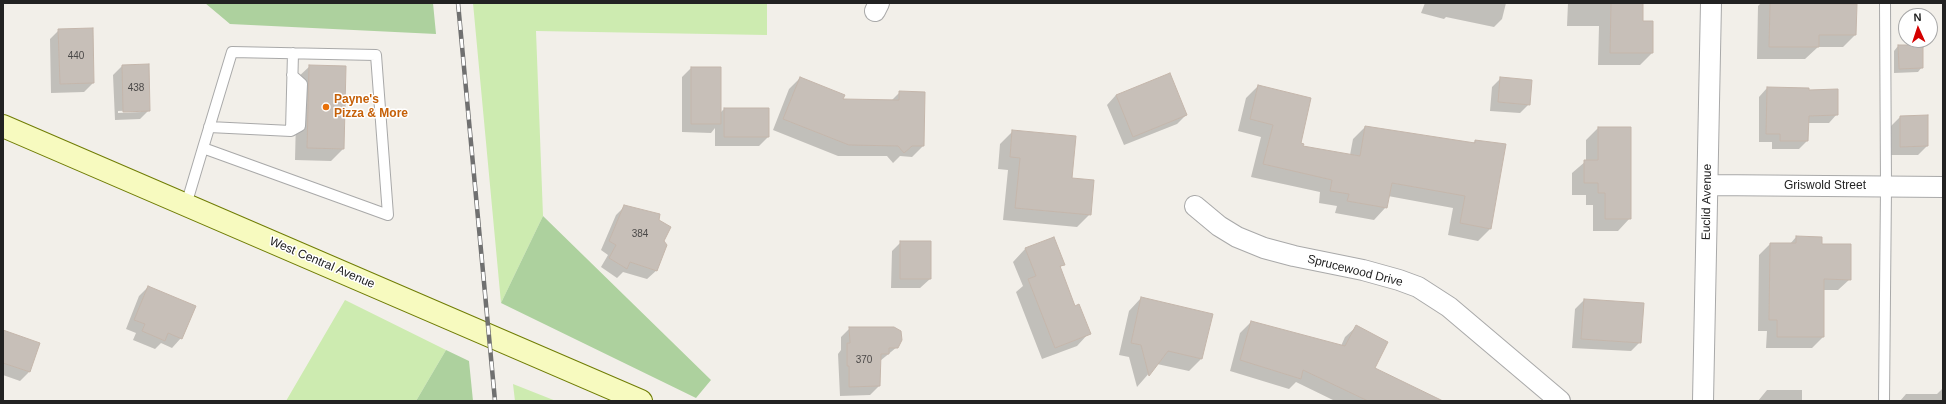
<!DOCTYPE html>
<style>
body{margin:0}
#map{position:relative;width:1946px;height:404px;overflow:hidden;background:#f2efe9;font-family:Helvetica,sans-serif}
canvas{display:block}
.frame{position:absolute;inset:0;border:4px solid #222;pointer-events:none}
.north{position:absolute;left:1898px;top:8px;width:40px;height:40px;box-sizing:border-box;background:#fff;border:1px solid #a7a7a7;border-radius:50%;rotate:357deg;font-size:11px;font-weight:700;line-height:16px;text-align:center;color:#222}
.north::after{content:'';display:block;margin:auto;width:14px;height:18px;background:#d40000;clip-path:polygon(50% 0,100% 100%,50% 72%,0 100%)}
</style>
<div id="map">
<canvas width="1946" height="404"></canvas>
<div class="frame"></div>
<div class="north">N</div>
</div>
<script>
const context = document.querySelector('canvas').getContext('2d');
context.lineJoin = 'round';
function fill(path, color) {
  context.fillStyle = color;
  context.fill(path, 'evenodd');
}
function shape(rows) {
  const path = new Path2D();
  for (const r of rows) {
    path.moveTo(r[0], r[1]);
    for (let i = 2; i < r.length; i += 2) path.lineTo(r[i], r[i + 1]);
  }
  return path;
}
function trace(path, color, width, dash) {
  context.strokeStyle = color;
  context.lineWidth = width;
  context.lineCap = dash ? 'butt' : 'round';
  context.setLineDash(dash || []);
  context.stroke(path);
}
function write(font, color, halo, rows, align = 'center') {
  context.font = font + ' Helvetica,sans-serif';
  context.lineWidth = 3;
  context.setLineDash([]);
  context.textBaseline = 'middle';
  context.strokeStyle = halo;
  context.fillStyle = color;
  for (const [text, x, y, turn = 0] of rows) {
    context.save();
    context.translate(x, y);
    context.rotate((+turn || 0) * Math.PI / 180);
    context.textAlign = isNaN(turn) ? turn : align;
    if (halo) context.strokeText(text, 0, 0);
    context.fillText(text, 0, 0);
    context.restore();
  }
}
const grass = shape([
 [473,3,767,3,767,35,536,31,543,216,501,303],
 [345,300,446,350,416,401,286,401],
 [513,384,556,401,515,401]
]);
const forest = shape([
 [205,3,433,3,436,34,230,24],
 [543,216,711,380,696,398,501,303],
 [446,350,469,361,473,401,416,401]
]);
const shadow = shape([
 [1425,3,1506,3,1502,19,1494,27,1446,17,1444,19,1421,13],
 [1568,3,1642,3,1642,22,1652,53,1640,65,1598,65,1599,26,1567,26],
 [1761,3,1818,3,1855,35,1843,47,1818,47,1805,59,1757,59,1758,6],
 [59,30,93,83,84,92,51,93,50,39],
 [1898,46,1922,67,1918,72,1894,73,1894,51],
 [148,65,149,110,140,119,115,120,113,75,122,66],
 [141,110,141,112,118,113,118,111],
 [310,66,343,149,331,161,295,160,297,78],
 [691,68,720,113,724,109,768,137,759,146,715,146,715,128,711,133,682,132,682,77],
 [800,78,842,100,892,100,900,92,923,146,912,157,900,156,893,163,887,156,838,156,773,130,789,89],
 [1501,78,1529,104,1520,113,1490,111,1492,87],
 [1258,86,1302,147,1350,155,1353,139,1365,127,1473,143,1475,141,1490,229,1478,241,1448,235,1453,208,1388,196,1386,207,1374,220,1335,213,1337,206,1319,203,1320,192,1251,177,1261,137,1238,131,1246,98],
 [1767,88,1837,114,1829,123,1808,123,1807,141,1799,149,1772,149,1772,142,1759,142,1759,97],
 [1116,95,1186,115,1177,124,1124,145,1107,105],
 [1900,117,1927,146,1918,155,1891,155,1891,126],
 [1598,128,1630,218,1618,231,1593,231,1593,205,1586,205,1586,195,1572,195,1572,173,1586,161,1586,140],
 [1013,131,1071,179,1090,214,1077,227,1003,220,1008,170,998,169,1000,144],
 [625,206,658,221,663,241,657,270,647,279,623,272,617,278,601,267,608,255,601,250,616,215],
 [1796,237,1821,245,1850,279,1838,290,1823,290,1823,337,1812,348,1766,348,1767,331,1758,331,1759,255,1770,244,1790,244],
 [1053,238,1063,265,1059,268,1074,307,1089,333,1077,346,1042,359,1016,292,1023,286,1013,262,1025,249],
 [901,242,930,279,920,288,891,288,892,251],
 [148,287,181,338,172,348,161,343,155,349,133,340,136,333,126,329,139,296],
 [1141,298,1201,359,1189,371,1157,364,1137,387,1129,357,1119,355,1129,311],
 [1584,300,1640,342,1631,351,1572,348,1575,309],
 [1251,322,1341,346,1345,337,1356,327,1374,368,1407,401,1335,401,1296,382,1289,389,1230,371,1240,333],
 [850,328,897,347,880,361,879,386,870,395,840,396,838,354,841,350,841,337],
 [3,332,39,344,29,372,20,381,3,375],
 [1943,388,1943,401,1900,401,1906,394,1937,394],
 [1767,390,1802,390,1802,401,1758,401]
]);
const building = shape([
 [1611,3,1643,3,1643,21,1653,21,1653,53,1610,53,1611,3],
 [1770,3,1857,4,1856,35,1819,35,1819,47,1769,47,1770,3],
 [93,28,94,83,60,84,58,29,93,28],
 [1898,45,1923,45,1923,68,1899,69,1898,45],
 [149,64,150,111,123,112,122,65,149,64],
 [309,65,346,66,344,149,307,148,309,65],
 [691,67,721,67,721,124,691,124,691,67],
 [1170,73,1187,115,1133,137,1116,95,1170,73],
 [800,77,845,95,843,99,899,100,899,91,925,92,924,146,912,146,904,153,898,146,849,145,783,119,800,77],
 [1500,77,1532,80,1530,105,1498,102,1500,77],
 [1258,85,1311,98,1301,143,1304,144,1303,146,1360,156,1365,126,1475,143,1475,140,1506,144,1491,229,1460,223,1465,196,1392,183,1387,208,1347,201,1349,194,1330,191,1332,180,1263,164,1273,125,1250,119,1258,85],
 [1767,87,1809,88,1809,90,1838,89,1838,115,1809,116,1808,141,1780,141,1780,134,1766,134,1767,87],
 [724,108,769,108,769,137,724,137,724,108],
 [1928,115,1928,146,1900,147,1900,116,1928,115],
 [1598,127,1631,127,1631,219,1605,219,1605,193,1598,193,1598,183,1584,183,1584,160,1598,160,1598,127],
 [1012,130,1076,136,1072,178,1094,180,1091,215,1015,208,1020,158,1010,157,1012,130],
 [624,205,660,214,659,220,671,227,664,241,667,245,657,271,630,262,627,269,609,258,616,245,609,241,624,205],
 [1796,236,1822,237,1822,244,1851,244,1851,280,1824,279,1824,337,1777,337,1777,320,1769,320,1770,243,1796,243,1796,236],
 [1054,237,1065,265,1060,266,1075,306,1079,304,1091,334,1055,348,1028,279,1036,276,1025,248,1054,237],
 [900,241,931,241,931,279,900,279,900,241],
 [148,286,196,306,182,339,168,333,165,341,142,331,145,324,134,320,148,286],
 [1141,297,1213,314,1202,359,1168,351,1149,376,1141,345,1131,343,1141,297],
 [1584,299,1644,303,1641,343,1581,339,1584,299],
 [1251,321,1345,346,1356,325,1388,342,1375,368,1443,401,1368,401,1303,370,1301,379,1240,360,1251,321],
 [849,327,894,327,901,331,902,340,898,348,889,348,889,354,881,354,880,386,849,387,849,366,847,366,847,343,850,343,849,327],
 [3,330,40,343,30,372,3,363,3,330]
]);
const lane = shape([
 [209,127,291,131,300,126,302,84,292,75],
 [291,131,293,53],
 [186,205,203,148,232,52,376,55,388,215,203,148],
 [1884,401,1886,187,1885,3]
]);
const street = shape([
 [875,11,879,3],
 [1708,185,1943,187],
 [1195,206,1219,226,1237,237,1264,248,1294,256,1363,270,1399,280,1418,287,1449,307,1560,401],
 [1703,401,1711,3]
]);
const secondary = shape([
 [3,126,641,401]
]);
const rail = shape([
 [458,3,495,401]
]);
const markers = [
 [326,107,4,"#e8710a"]
];
const numberNames = [
 ["440",76,56],
 ["438",136,88],
 ["384",640,234],
 ["370",864,360]
];
const foodNames = [
 ["Payne's",334,100],
 ["Pizza & More",334,114]
];
const streetNames = [
 ["Griswold Street",1825,186],
 ["Euclid Avenue",1707,202,-89],
 ["West Central Avenue",322,263,23],
 ["Sprucewood Drive",1355,271,14]
];
fill(grass, '#cdebb0');
fill(forest, '#add19e');
fill(shadow, '#0003');
fill(building, '#c7bfb8');
trace(building, '#c4b6ab', 1);
trace(lane, '#a9a9a9', 12);
trace(street, '#a9a9a9', 22);
trace(secondary, '#707d05', 24);
trace(lane, '#fff', 10);
trace(street, '#fff', 20);
trace(secondary, '#f7fabf', 22);
trace(rail, '#707070', 4.5);
trace(rail, '#fff', 3, [9]);
for (const [x, y, r, color] of markers) {
  const dot = new Path2D();
  dot.arc(x, y, r, 0, 2 * Math.PI);
  context.fillStyle = color;
  context.fill(dot);
  trace(dot, '#fff', 1.5);
}
write('10px', '#4b4948', null, numberNames);
write('bold 12px', '#c56008', '#fff', foodNames, 'left');
write('12px', '#222', '#fff', streetNames);
</script>
